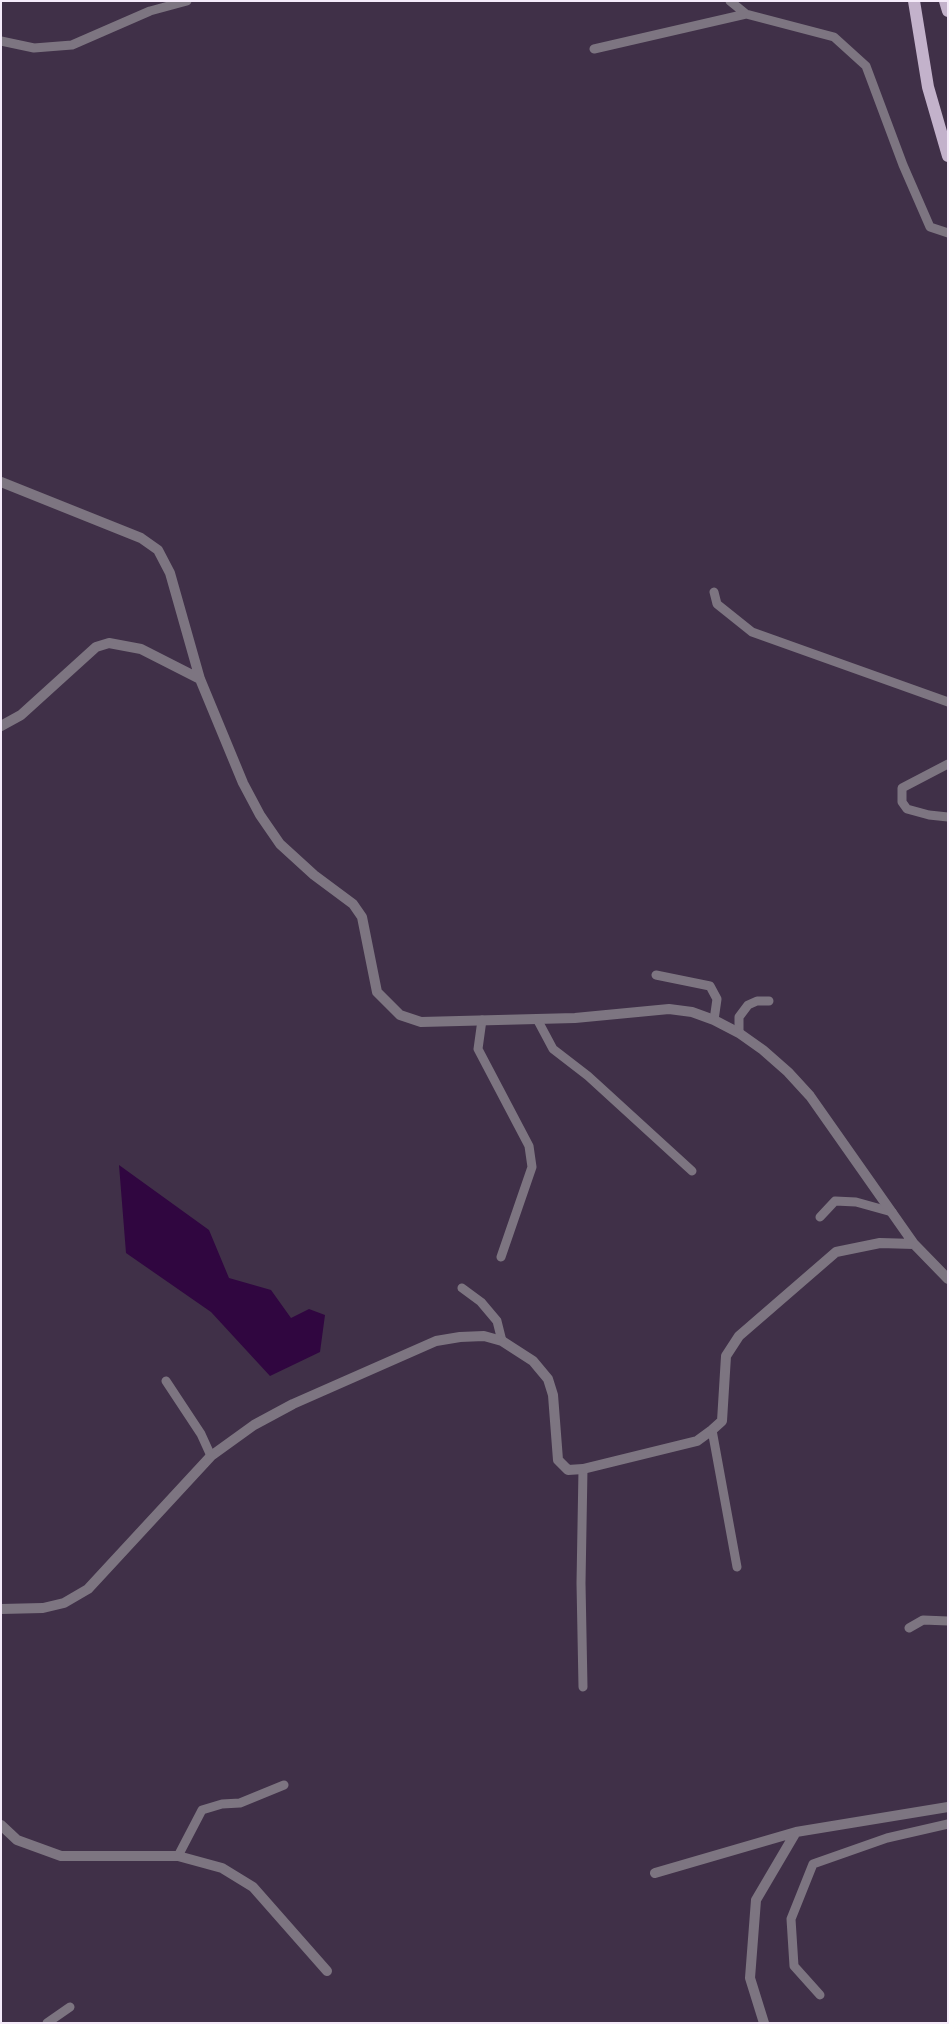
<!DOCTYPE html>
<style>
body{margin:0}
#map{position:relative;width:949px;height:2024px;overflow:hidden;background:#403048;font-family:Lato,sans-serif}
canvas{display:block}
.frame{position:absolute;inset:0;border:2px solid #f5ebfa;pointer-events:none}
</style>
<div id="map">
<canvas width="949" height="2024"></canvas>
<div class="frame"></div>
</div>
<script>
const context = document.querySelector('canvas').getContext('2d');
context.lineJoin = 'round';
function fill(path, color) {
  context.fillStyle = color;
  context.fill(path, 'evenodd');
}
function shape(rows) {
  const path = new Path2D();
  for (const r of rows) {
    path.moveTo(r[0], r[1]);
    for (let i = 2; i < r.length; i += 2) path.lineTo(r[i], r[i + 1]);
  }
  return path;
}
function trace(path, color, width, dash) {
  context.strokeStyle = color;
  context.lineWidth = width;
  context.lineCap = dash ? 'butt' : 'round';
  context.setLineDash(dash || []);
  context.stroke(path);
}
const water = shape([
 [119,1165,209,1230,229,1278,271,1290,291,1318,309,1309,325,1315,320,1352,270,1376,211,1312,126,1253]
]);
const service = shape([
 [730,1,746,14],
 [1,41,34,48,72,45,150,11,187,1],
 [594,49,746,14,834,37,866,66,903,165,930,227,948,233],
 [714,592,717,604,752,632,948,702],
 [948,764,902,788,902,802,907,809,929,815,948,817],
 [656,975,710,986,717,999,714,1020],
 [537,1019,553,1049,588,1076,692,1171],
 [482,1020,478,1049,529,1146,532,1167,501,1257],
 [739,1033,739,1017,748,1005,757,1001,769,1001],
 [820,1217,835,1201,856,1202,892,1212],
 [462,1288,481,1302,497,1321,502,1341],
 [166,1381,201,1434,211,1456],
 [712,1430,737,1567],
 [583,1469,581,1583,583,1687],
 [909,1628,923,1620,948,1621],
 [178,1856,202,1810,222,1804,240,1803,284,1785],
 [820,1995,794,1966,791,1919,813,1864,887,1838,948,1824],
 [47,2023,70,2007]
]);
const minor = shape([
 [1,482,141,538,158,550,170,573,200,679,243,783,260,815,280,844,314,875,353,904,362,917,377,992,400,1015,421,1022,575,1018,669,1009,692,1012,714,1020,739,1033,763,1050,788,1072,810,1096,914,1244],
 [1,726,21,715,96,647,109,643,141,649,200,679],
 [1,1609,43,1608,64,1603,88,1589,211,1456,254,1425,293,1404,436,1341,460,1337,484,1336,502,1341,533,1361,548,1379,553,1395,558,1460,568,1470,583,1469,697,1441,712,1430,722,1421,726,1356,739,1336,836,1252,880,1243,914,1244,948,1279],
 [1,1825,17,1840,61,1856,178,1856,222,1868,253,1887,327,1971],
 [655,1873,796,1832,948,1807],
 [764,2023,750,1978,756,1900,796,1832]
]);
const primary = shape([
 [914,1,928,87,948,156],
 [945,1,948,11]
]);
fill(water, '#300640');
trace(service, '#7d7581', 9);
trace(minor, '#7d7581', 10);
trace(primary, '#c3b2cb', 12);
</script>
